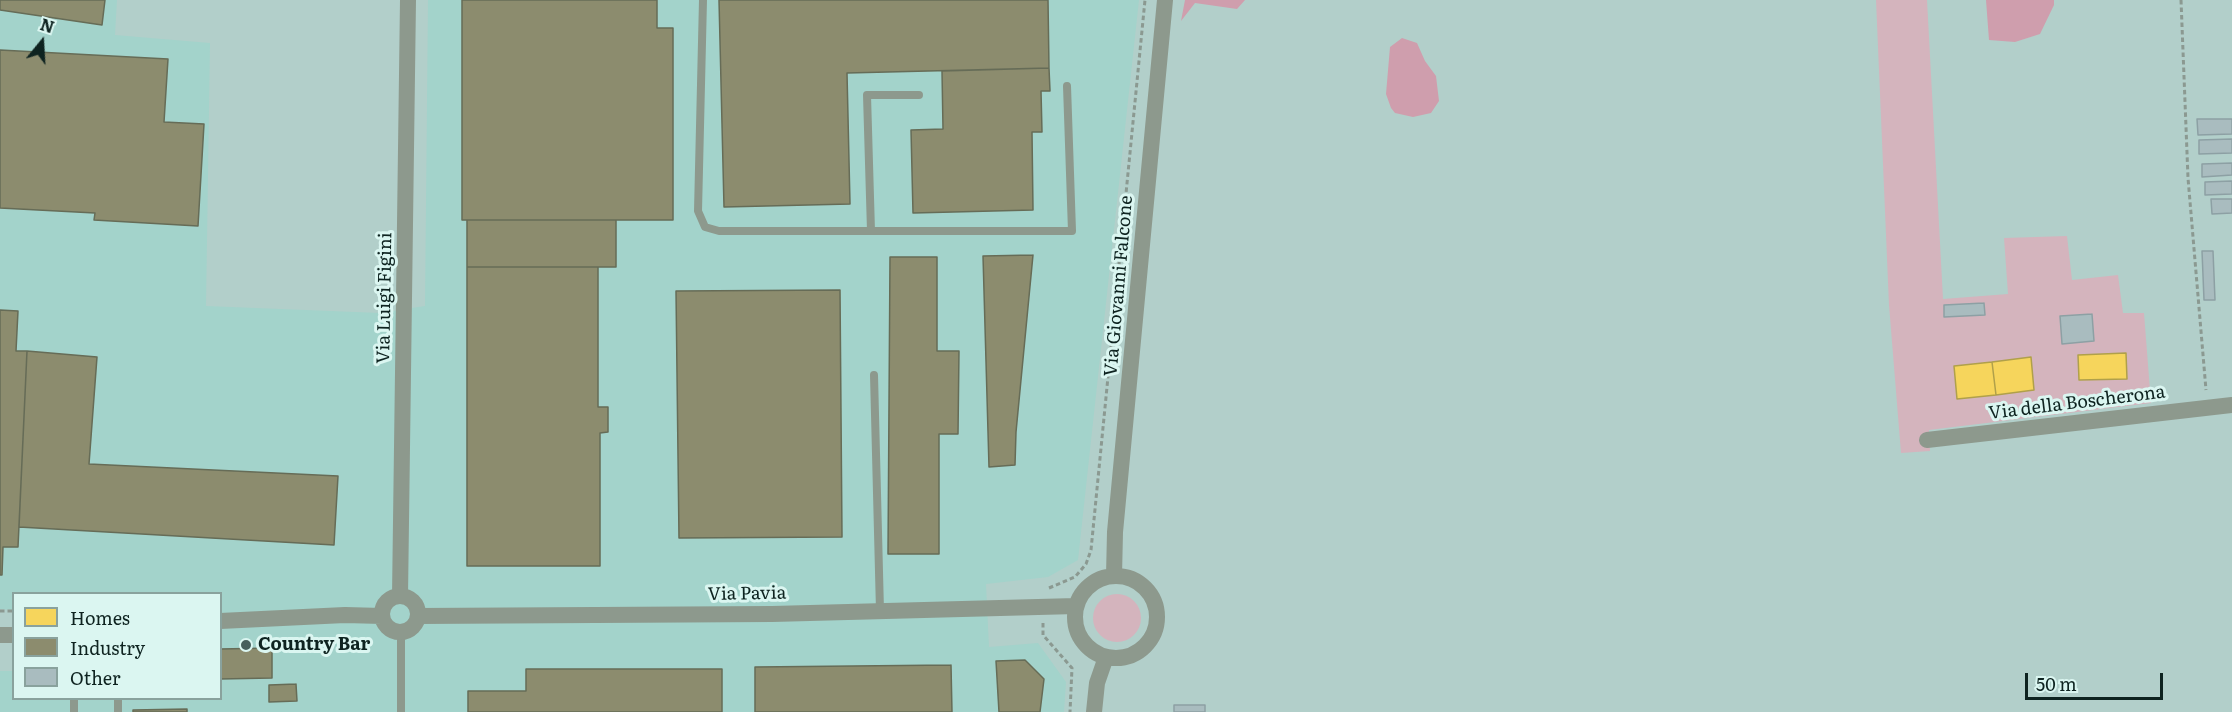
<!DOCTYPE html>
<style>
body{margin:0}
#map{position:relative;width:2232px;height:712px;overflow:hidden;background:#b2cfca;font-family:Literata,serif}
canvas{display:block}
.legend{position:absolute;left:12px;top:592px;width:210px;height:108px;box-sizing:border-box;background:#dbf6f1;border:2px solid #89a29d;margin:0;padding:8px 10px;list-style:none;font-size:18px;color:#0e2320}
.legend li{display:flex;align-items:center;gap:12px;height:30px}
.legend b{width:30px;border:2px solid #89a29d}
.north{position:absolute;left:12px;top:12px;width:60px;height:60px;-webkit-text-stroke:4px #dbf6f1;paint-order:stroke;rotate:18deg;font-size:16px;font-weight:700;line-height:24px;text-align:center;color:#0e2320}
.north::after{content:'';display:block;margin:auto;width:21px;height:27px;background:#0e2320;clip-path:polygon(50% 0,100% 100%,50% 72%,0 100%)}
.scale{position:absolute;left:2025px;top:673px;width:138px;height:27px;box-sizing:border-box;border:3px solid #0e2320;border-top:0;padding-left:8px;font-size:18px;line-height:21px;white-space:nowrap;color:#0e2320;-webkit-text-stroke:4px #dbf6f1;paint-order:stroke}
</style>
<div id="map">
<canvas width="2232" height="712"></canvas>
<ul class="legend">
<li><b style="height:16px;background:#f6d55c"></b>Homes</li>
<li><b style="height:16px;background:#8c8c6e"></b>Industry</li>
<li><b style="height:16px;background:#a9bcbf"></b>Other</li>
</ul>
<div class="north">N</div>
<div class="scale">50 m</div>
</div>
<script>
const context = document.querySelector('canvas').getContext('2d');
context.lineJoin = 'round';
function fill(path, color) {
  context.fillStyle = color;
  context.fill(path, 'evenodd');
}
function shape(rows) {
  const path = new Path2D();
  for (const r of rows) {
    if (r.length === 3) {
      path.moveTo(r[0] + r[2], r[1]);
      path.arc(r[0], r[1], r[2], 0, 2 * Math.PI);
      continue;
    }
    path.moveTo(r[0], r[1]);
    for (let i = 2; i < r.length; i += 2) path.lineTo(r[i], r[i + 1]);
  }
  return path;
}
function trace(path, color, width, dash) {
  context.strokeStyle = color;
  context.lineWidth = width;
  context.lineCap = dash ? 'butt' : 'round';
  context.setLineDash(dash || []);
  context.stroke(path);
}
function write(font, color, halo, rows, align = 'center') {
  context.font = font + ' Literata,serif';
  context.lineWidth = 6;
  context.setLineDash([]);
  context.textBaseline = 'middle';
  context.strokeStyle = halo;
  context.fillStyle = color;
  for (const [text, x, y, turn = 0] of rows) {
    context.save();
    context.translate(x, y);
    context.rotate((+turn || 0) * Math.PI / 180);
    context.textAlign = isNaN(turn) ? turn : align;
    if (halo) context.strokeText(text, 0, 0);
    context.fillText(text, 0, 0);
    context.restore();
  }
}
const built = shape([
 [0,0,117,0,115,35,210,43,206,306,380,313,425,306,428,0,1139,0,1078,560,1048,577,986,584,989,647,1038,643,1066,682,1064,712,0,712,0,671,13,671,14,698,220,698,220,594,14,594,13,610,0,609]
]);
const green = shape([
 [1876,0,1927,0,1943,299,2008,294,2004,238,2067,236,2072,280,2118,275,2123,313,2144,313,2151,403,1929,430,1930,451,1901,453,1889,305],
 [1117,618,24]
]);
const forest = shape([
 [1185,0,1245,0,1237,9,1195,3,1181,21],
 [1986,0,2054,0,2054,5,2040,34,2015,42,1989,40],
 [1402,38,1417,43,1425,61,1436,76,1439,101,1431,113,1413,117,1395,113,1391,108,1386,94,1390,47]
]);
const homes = shape([
 [2126,353,2127,379,2079,380,2078,355,2126,353],
 [2031,357,2034,390,1996,395,1992,362,2031,357],
 [1992,362,1996,395,1957,399,1954,366,1992,362]
]);
const industry = shape([
 [0,0,105,0,102,25,0,10,0,0],
 [462,0,657,0,657,28,673,28,673,220,462,220,462,0],
 [719,0,1048,0,1049,68,847,73,850,204,724,207,719,0],
 [0,50,168,59,164,122,204,124,198,226,94,220,95,213,0,208,0,50],
 [1049,68,1050,91,1041,91,1042,132,1032,132,1033,210,913,213,911,130,943,129,942,71,1049,68],
 [467,220,616,220,616,267,467,267,467,220],
 [1033,255,1016,432,1015,465,989,467,983,256,1033,255],
 [890,257,937,257,937,351,959,351,958,434,939,434,939,554,888,554,890,257],
 [467,267,598,267,598,407,608,407,608,432,600,433,600,566,467,566,467,267],
 [840,290,842,537,679,538,676,291,840,290],
 [0,310,18,311,16,351,27,351,18,547,3,547,2,575,0,575,0,310],
 [27,351,97,357,89,464,338,476,334,545,19,527,27,351],
 [272,648,272,678,220,679,220,649,272,648],
 [1025,660,1044,679,1040,712,999,712,996,661,1025,660],
 [951,665,952,712,755,712,755,667,951,665],
 [526,669,722,669,722,712,468,712,468,691,526,691,526,669],
 [296,684,297,701,269,702,269,685,296,684],
 [187,709,187,712,133,712,133,710,187,709]
]);
const building = shape([
 [2197,119,2232,119,2232,134,2198,135,2197,119],
 [2232,139,2232,153,2199,154,2199,140,2232,139],
 [2232,163,2232,175,2202,177,2202,164,2232,163],
 [2232,181,2232,194,2205,195,2205,182,2232,181],
 [2211,199,2232,199,2232,213,2212,214,2211,199],
 [2202,251,2213,251,2215,300,2204,300,2202,251],
 [1984,303,1985,315,1944,317,1944,305,1984,303],
 [2092,314,2094,341,2062,344,2060,316,2092,314],
 [1174,705,1205,705,1205,712,1174,712,1174,705]
]);
const path = shape([
 [2181,0,2188,178,2206,390],
 [1049,588,1075,577,1086,564,1091,550,1145,0],
 [0,611,14,611],
 [1043,623,1043,635,1072,668,1070,712]
]);
const service = shape([
 [703,0,698,211,705,227,719,231,1072,231,1067,86],
 [871,231,867,95,919,95],
 [874,375,880,611],
 [401,633,401,712],
 [118,698,118,712],
 [74,712,74,698]
]);
const minor = shape([
 [1927,440,2232,405],
 [1114,576,1115,532,1165,0],
 [1116,617,41],
 [400,596,408,0],
 [400,614,18],
 [418,616,772,614,1076,606],
 [220,621,345,615,382,616],
 [0,635,14,635],
 [1094,712,1097,683,1106,657]
]);
const markers = [
 [246,645,6,"#475f5c"]
];
const streetNames = [
 ["Via Giovanni Falcone",1119,286,-85],
 ["Via Luigi Figini",385,298,-89],
 ["Via della Boscherona",2077,403,-7],
 ["Via Pavia",747,594,-1]
];
const poiNames = [
 ["Country Bar",258,645]
];
fill(built, '#a3d3cb');
fill(green, '#d4b4bd');
fill(forest, '#cf9ead');
fill(homes, '#f6d55c');
trace(homes, '#b0a04a', 1.5);
fill(industry, '#8c8c6e');
trace(industry, '#666c57', 1.5);
fill(building, '#a9bcbf');
trace(building, '#8da0a4', 1.5);
trace(path, '#8b9991', 3, [4.5, 3]);
trace(service, '#8d998d', 8);
trace(minor, '#8d998d', 16);
for (const [x, y, r, color] of markers) {
  const dot = new Path2D();
  dot.arc(x, y, r, 0, 2 * Math.PI);
  context.fillStyle = color;
  context.fill(dot);
  trace(dot, '#dbf6f1', 2);
}
write('18px', '#0e2320', '#dbf6f1', streetNames);
write('bold 18px', '#0e2320', '#dbf6f1', poiNames, 'left');
</script>
